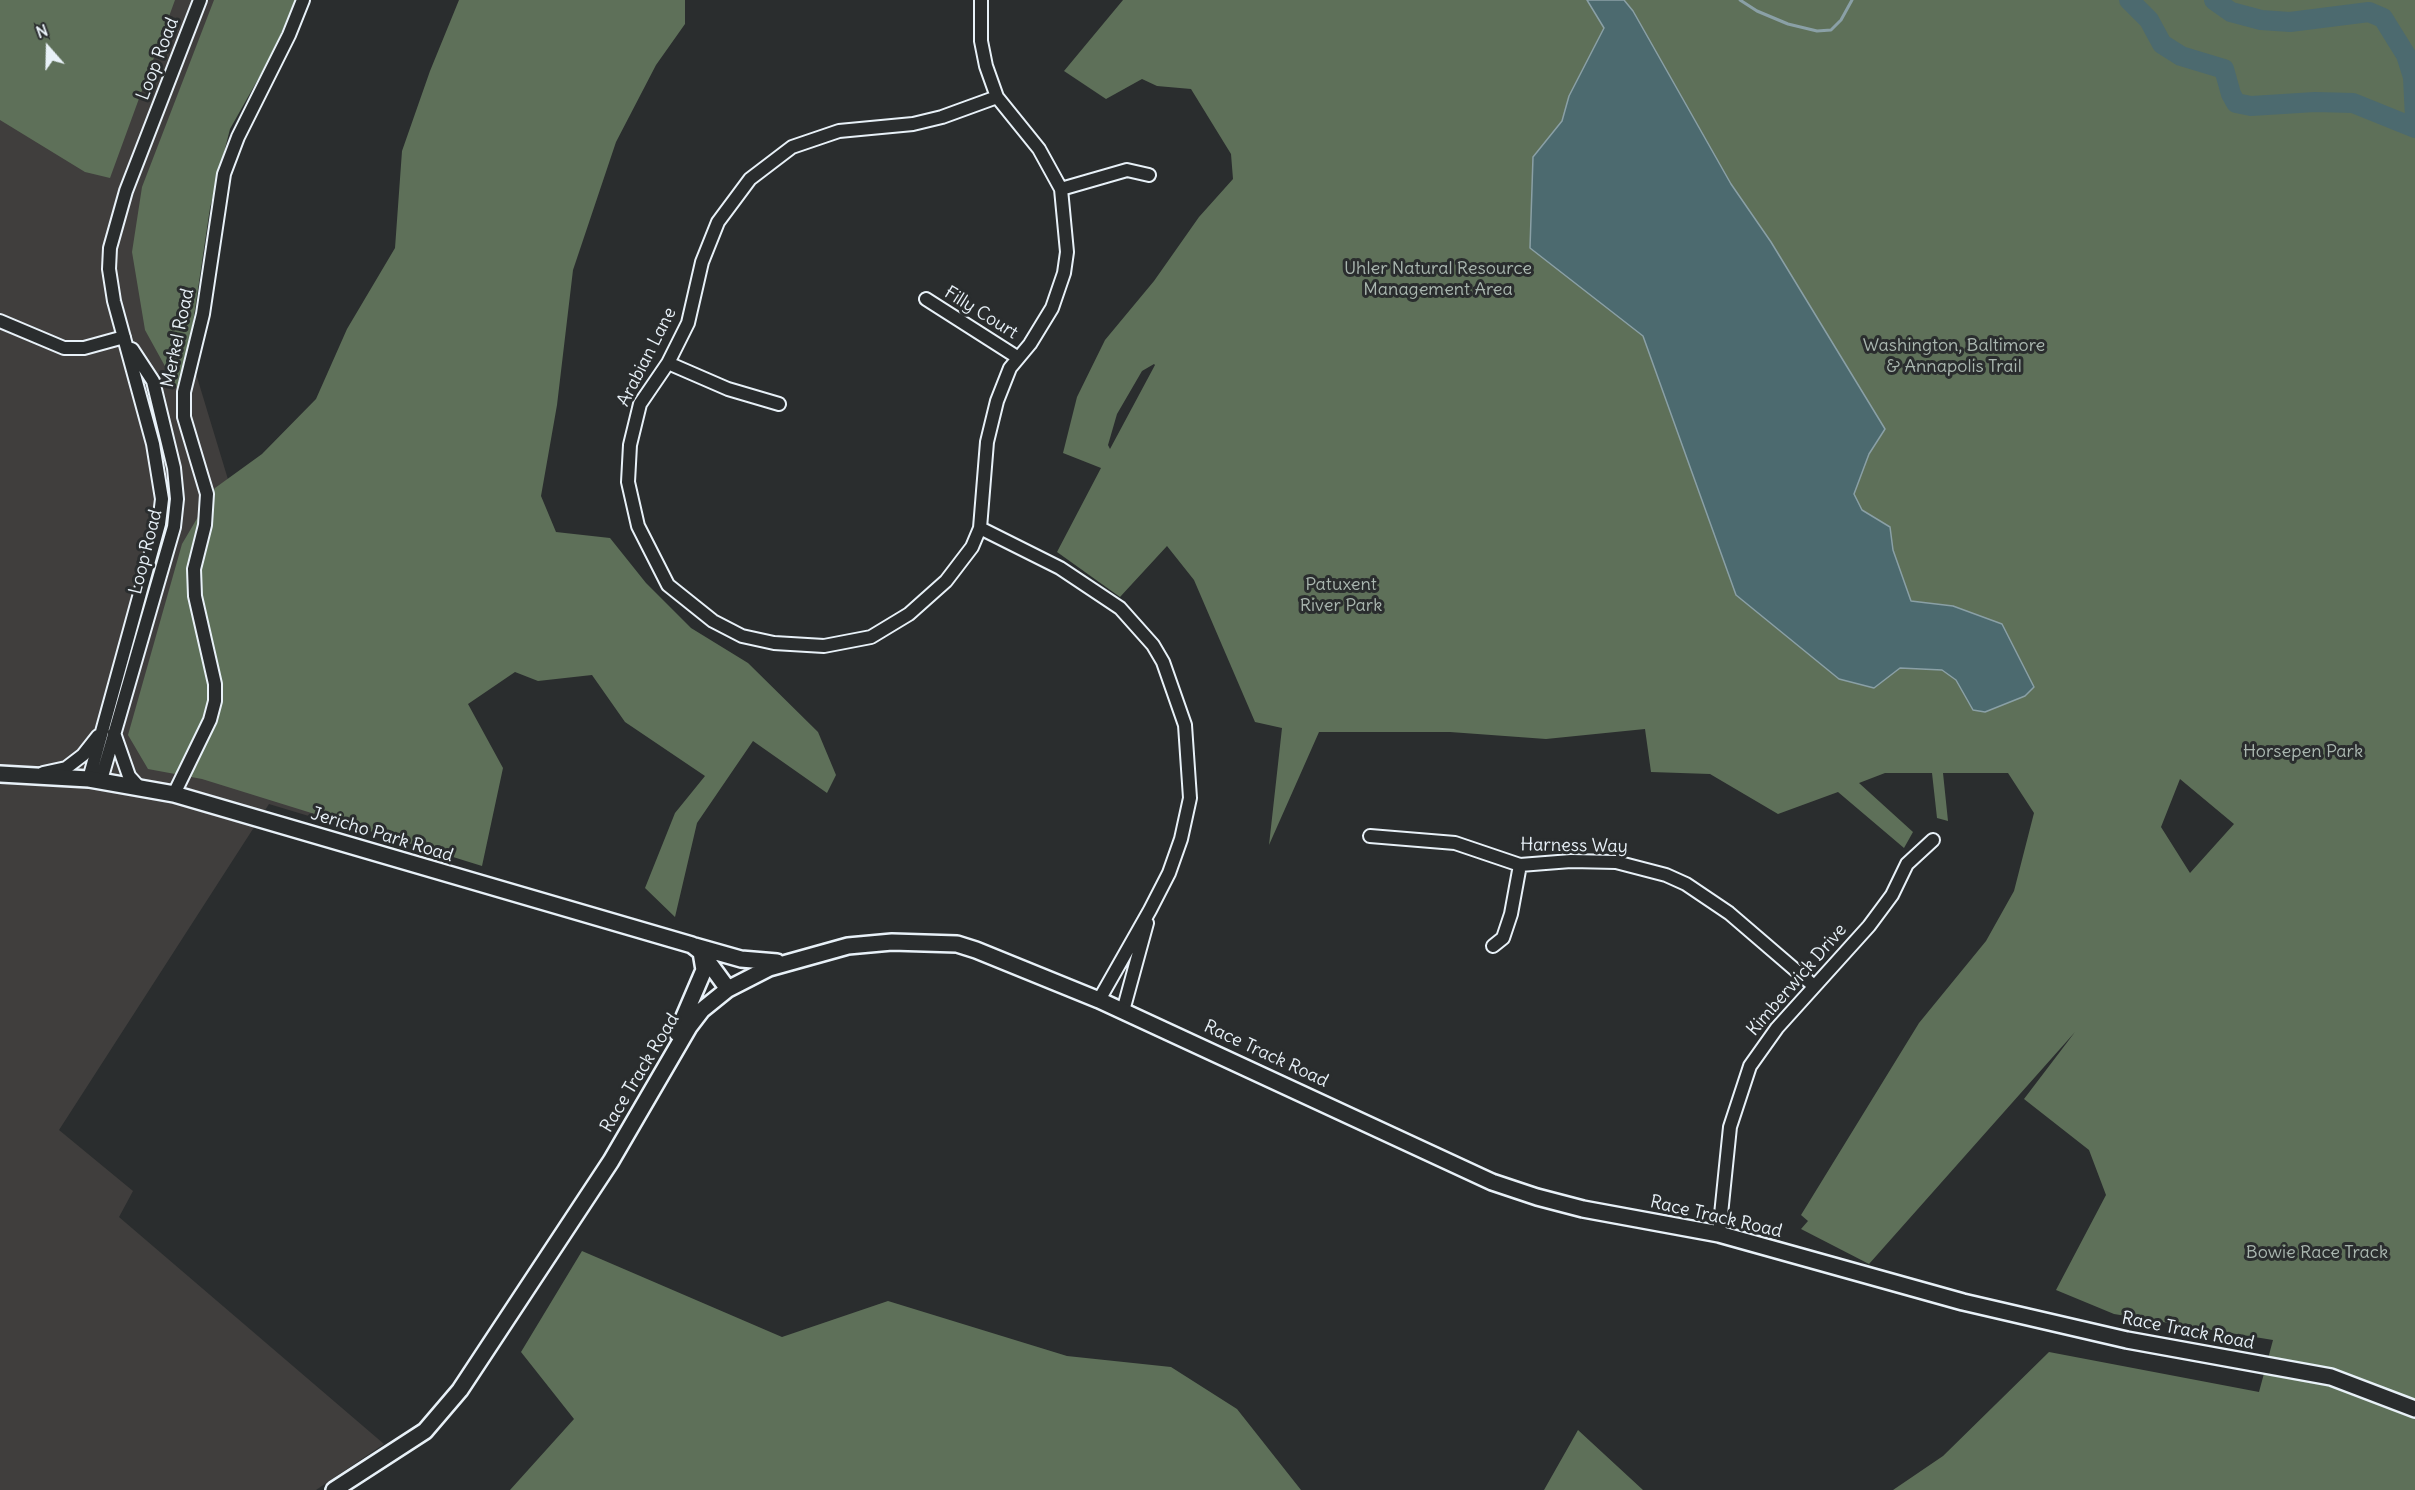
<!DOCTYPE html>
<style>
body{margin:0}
#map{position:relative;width:2415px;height:1490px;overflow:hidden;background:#2a2d2e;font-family:Delius,sans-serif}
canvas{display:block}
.north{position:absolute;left:18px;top:18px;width:60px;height:60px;-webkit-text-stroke:4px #2a2d2e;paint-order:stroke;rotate:340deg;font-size:16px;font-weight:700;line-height:24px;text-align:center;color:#e8f1f8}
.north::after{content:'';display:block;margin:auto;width:21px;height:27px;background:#e8f1f8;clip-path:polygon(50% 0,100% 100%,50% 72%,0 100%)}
</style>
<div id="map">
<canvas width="2415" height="1490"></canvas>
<div class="north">N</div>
</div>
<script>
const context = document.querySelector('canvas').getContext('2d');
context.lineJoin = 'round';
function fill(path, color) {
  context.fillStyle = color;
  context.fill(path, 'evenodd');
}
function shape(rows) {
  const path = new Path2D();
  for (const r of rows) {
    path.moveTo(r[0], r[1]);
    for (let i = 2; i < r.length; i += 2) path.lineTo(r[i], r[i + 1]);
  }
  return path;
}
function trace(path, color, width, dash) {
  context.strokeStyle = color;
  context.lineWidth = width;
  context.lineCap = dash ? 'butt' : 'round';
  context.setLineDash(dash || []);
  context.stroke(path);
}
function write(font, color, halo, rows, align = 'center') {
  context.font = font + ' Delius,sans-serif';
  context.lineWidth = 6;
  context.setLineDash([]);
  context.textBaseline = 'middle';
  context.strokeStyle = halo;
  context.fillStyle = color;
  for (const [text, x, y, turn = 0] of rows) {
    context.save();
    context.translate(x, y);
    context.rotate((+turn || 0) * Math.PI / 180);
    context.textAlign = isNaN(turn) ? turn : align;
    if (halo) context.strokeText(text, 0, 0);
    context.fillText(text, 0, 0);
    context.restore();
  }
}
const built = shape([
 [0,0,251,0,162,253,187,344,332,823,269,804,59,1130,133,1191,119,1217,384,1444,316,1490,0,1490]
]);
const green = shape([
 [0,0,175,0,110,178,85,172,0,120],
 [214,0,296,0,271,56,230,129,210,208,190,343,177,388,145,330,132,252,142,187],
 [459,0,685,0,685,24,656,65,616,142,573,270,557,405,541,496,556,532,610,538,646,583,691,628,748,663,818,732,836,775,827,793,753,741,697,823,675,917,645,888,675,813,705,776,625,722,592,675,538,681,515,672,468,704,503,768,482,866,202,779,148,769,128,735,182,544,215,488,262,454,316,399,347,329,395,248,402,151,430,71],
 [1123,0,2415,0,2415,1490,1893,1490,1943,1456,2049,1352,2259,1392,2273,1340,2114,1314,2056,1290,2106,1195,2089,1150,2024,1099,2075,1032,1869,1264,1801,1229,1808,1221,1801,1215,1919,1023,1986,941,2014,891,2034,813,2008,773,1943,773,1948,821,1937,818,1932,773,1885,773,1859,783,1913,832,1904,848,1838,792,1778,814,1710,774,1651,772,1645,729,1546,739,1450,732,1319,732,1269,845,1282,728,1255,722,1194,580,1167,546,1120,597,1057,552,1101,468,1063,453,1077,397,1105,340,1154,281,1199,217,1233,179,1231,154,1191,89,1157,86,1142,79,1106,99,1064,71],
 [1154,364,1155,365,1110,449,1108,445,1117,414,1142,371],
 [2180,779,2234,824,2190,873,2161,827],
 [582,1251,782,1337,888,1301,1067,1356,1171,1367,1237,1409,1301,1490,510,1490,574,1419,521,1352],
 [1578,1430,1643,1490,1544,1490]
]);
const water = shape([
 [1587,0,1624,0,1633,11,1731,184,1771,242,1885,429,1869,454,1854,494,1862,510,1890,527,1893,550,1911,601,1953,606,2002,624,2034,687,2025,696,1985,712,1973,710,1956,680,1942,670,1900,668,1874,688,1839,679,1736,595,1643,336,1530,248,1533,157,1562,121,1569,96,1604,28,1587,0]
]);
const stream = shape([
 [1740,0,1757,11,1788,24,1817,31,1831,30,1841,20,1852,0]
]);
const river = shape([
 [2129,0,2149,20,2162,44,2181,56,2224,69,2231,94,2236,103,2251,106,2315,102,2353,103,2415,128],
 [2214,0,2231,12,2261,20,2290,22,2369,12,2383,18,2406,55,2413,77,2415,118]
]);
const minor = shape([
 [981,0,981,41,986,66,997,97,1039,149,1061,189,1067,252,1064,273,1052,308,1030,344,1010,368,997,401,987,442,980,528,972,547,946,581,909,614,871,637,824,646,774,643,742,636,713,621,668,585,638,526,628,482,630,445,640,404,668,363,688,323,702,262,718,222,750,179,792,147,839,131,913,124,942,117,997,97],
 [1061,189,1127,170,1149,175],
 [926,299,1017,357],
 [0,321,64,348,84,348,124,337],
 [668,363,728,389,779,404],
 [980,528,1060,568,1120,608,1153,645,1163,662,1185,725,1190,798,1181,839,1169,873,1150,910,1099,1000],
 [114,733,129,776,138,786],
 [43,773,66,768,83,755,98,736],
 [89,779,159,524,162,499,153,444,114,301,109,269,110,248,126,191,200,0],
 [101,780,174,527,177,499,174,468,153,381,132,349],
 [174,794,210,720,215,701,215,684,195,596,194,569,205,525,207,494,184,417,184,392,203,314,224,174,238,137,289,35,303,0],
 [1370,836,1455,843,1520,865,1571,861,1616,862,1666,875,1686,884,1729,913,1814,986],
 [1493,946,1503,938,1511,914,1520,865],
 [1123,1011,1147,923],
 [1719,1234,1730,1127,1750,1066,1777,1028,1869,926,1892,895,1907,864,1933,840]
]);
const tertiary = shape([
 [0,774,89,779,174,794,692,945,701,952,728,989],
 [695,946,741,959,777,962],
 [677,1033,704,970,701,952],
 [334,1490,425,1431,460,1390,611,1161,689,1027,702,1010,728,989,769,968,848,946,892,942,957,944,976,950,1099,1000,1492,1182,1537,1197,1583,1209,1719,1234,1963,1302,2127,1340,2331,1377,2415,1409]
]);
const streetNames = [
 ["Loop Road",158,59,-69],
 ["Filly Court",981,313,32],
 ["Merkel Road",178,338,-78],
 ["Arabian Lane",647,357,-63],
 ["Loop Road",146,552,-76],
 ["Jericho Park Road",382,835,17],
 ["Harness Way",1574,846,1],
 ["Kimberwick Drive",1797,980,-49],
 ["Race Track Road",1266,1054,25],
 ["Race Track Road",640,1073,-59],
 ["Race Track Road",1716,1217,13],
 ["Race Track Road",2188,1331,11]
];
const parkNames = [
 ["Uhler Natural Resource",1438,269],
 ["Management Area",1438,290],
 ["Washington, Baltimore",1954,346],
 ["& Annapolis Trail",1954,367],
 ["Patuxent",1341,585],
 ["River Park",1341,606],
 ["Horsepen Park",2303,752],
 ["Bowie Race Track",2317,1253]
];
fill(built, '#403e3d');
fill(green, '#5e7059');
fill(water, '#4c6a6f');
trace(water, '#8aa0a6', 1.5);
trace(stream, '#8aa0a6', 3);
trace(river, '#4c6a6f', 20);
trace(minor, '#e8f1f8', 16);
trace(tertiary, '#e8f1f8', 20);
trace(minor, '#2a2d2e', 12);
trace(tertiary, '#2a2d2e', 15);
write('18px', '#e8f1f8', '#2a2d2e', streetNames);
write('18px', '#aab7b0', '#2a2d2e', parkNames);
</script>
